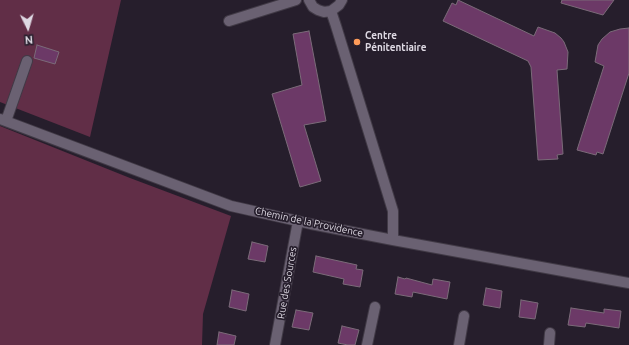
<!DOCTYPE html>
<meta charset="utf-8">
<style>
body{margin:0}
#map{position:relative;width:629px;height:345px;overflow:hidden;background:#261e2c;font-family:Ubuntu,sans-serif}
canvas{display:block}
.north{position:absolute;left:8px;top:8px;width:40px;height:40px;-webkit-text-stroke:3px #261e2c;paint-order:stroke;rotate:175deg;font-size:11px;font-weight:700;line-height:16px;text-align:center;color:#ded9e3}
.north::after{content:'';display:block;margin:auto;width:14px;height:18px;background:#ded9e3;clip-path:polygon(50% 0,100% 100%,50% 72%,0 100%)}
</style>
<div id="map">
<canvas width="629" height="345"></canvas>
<div class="north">N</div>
</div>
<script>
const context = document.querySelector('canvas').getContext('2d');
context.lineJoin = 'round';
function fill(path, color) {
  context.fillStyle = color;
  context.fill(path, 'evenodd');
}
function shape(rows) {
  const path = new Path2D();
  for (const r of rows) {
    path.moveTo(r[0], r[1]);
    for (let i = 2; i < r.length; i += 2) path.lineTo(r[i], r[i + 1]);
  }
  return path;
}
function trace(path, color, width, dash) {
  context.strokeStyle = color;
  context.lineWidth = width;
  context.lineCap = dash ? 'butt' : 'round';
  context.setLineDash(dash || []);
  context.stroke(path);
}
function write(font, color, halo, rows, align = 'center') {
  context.font = font + ' Ubuntu,sans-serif';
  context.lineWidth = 3.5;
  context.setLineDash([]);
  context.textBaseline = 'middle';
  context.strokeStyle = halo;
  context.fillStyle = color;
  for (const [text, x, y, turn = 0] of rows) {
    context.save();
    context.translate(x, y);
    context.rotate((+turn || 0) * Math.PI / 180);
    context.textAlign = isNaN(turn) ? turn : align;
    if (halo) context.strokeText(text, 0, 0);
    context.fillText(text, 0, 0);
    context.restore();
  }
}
const green = shape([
 [0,0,121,0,90,137,0,102],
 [0,126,130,178,231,216,203,314,202,345,0,345]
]);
const building = shape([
 [458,0,534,36,538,27,555,33,561,38,564,42,568,52,567,69,557,70,563,154,557,155,558,159,538,160,531,67,528,61,443,21,452,3,456,5,458,0],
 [562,0,614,0,603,15,561,3,562,0],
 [629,28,629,73,603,154,597,152,596,155,577,150,604,66,595,62,598,45,602,39,610,32,620,29,629,28],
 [309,31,326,121,304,125,321,181,300,187,272,94,302,85,293,34,309,31],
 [37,45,59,52,55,64,34,58,37,45],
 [252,242,268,246,265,262,248,259,252,242],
 [316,256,357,265,356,269,363,270,360,287,343,284,344,279,313,272,316,256],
 [398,277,405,279,406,278,432,285,433,279,450,282,447,299,413,292,412,297,395,294,398,277],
 [486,288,502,291,500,308,483,305,486,288],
 [232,290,249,294,246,311,229,307,232,290],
 [521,300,538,303,535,319,519,317,521,300],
 [571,308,604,313,604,309,621,311,619,328,586,323,585,327,568,325,571,308],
 [296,310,313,313,309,330,292,327,296,310],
 [342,326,359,330,355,345,348,345,338,343,342,326],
 [219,332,236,336,234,345,217,345,219,332]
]);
const minor = shape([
 [309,0,313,7,318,10,324,12,331,11,339,5,342,0],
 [331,11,336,26,393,211,393,240],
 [229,21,296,0],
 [0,119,231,206,311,224,393,240,612,280,629,283],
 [6,121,27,61],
 [275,345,298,221],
 [367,345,375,307],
 [459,345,464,316],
 [549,345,550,333]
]);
const markers = [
 [357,42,4,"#fe9b59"]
];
const poiNames = [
 ["Centre",365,36],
 ["Pénitentiaire",365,48]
];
const streetNames = [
 ["Chemin de la Providence",309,222,12],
 ["Rue des Sources",287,283,-80]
];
fill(green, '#612e47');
fill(building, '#6c3967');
trace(building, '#7b6b79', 1);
trace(minor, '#413a46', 12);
trace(minor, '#6a6172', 10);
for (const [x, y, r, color] of markers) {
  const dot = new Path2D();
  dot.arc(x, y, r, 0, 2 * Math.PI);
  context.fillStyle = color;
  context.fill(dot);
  trace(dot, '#261e2c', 1.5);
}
write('bold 10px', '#ded9e3', '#261e2c', poiNames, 'left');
write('10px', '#ded9e3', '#261e2c', streetNames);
</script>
